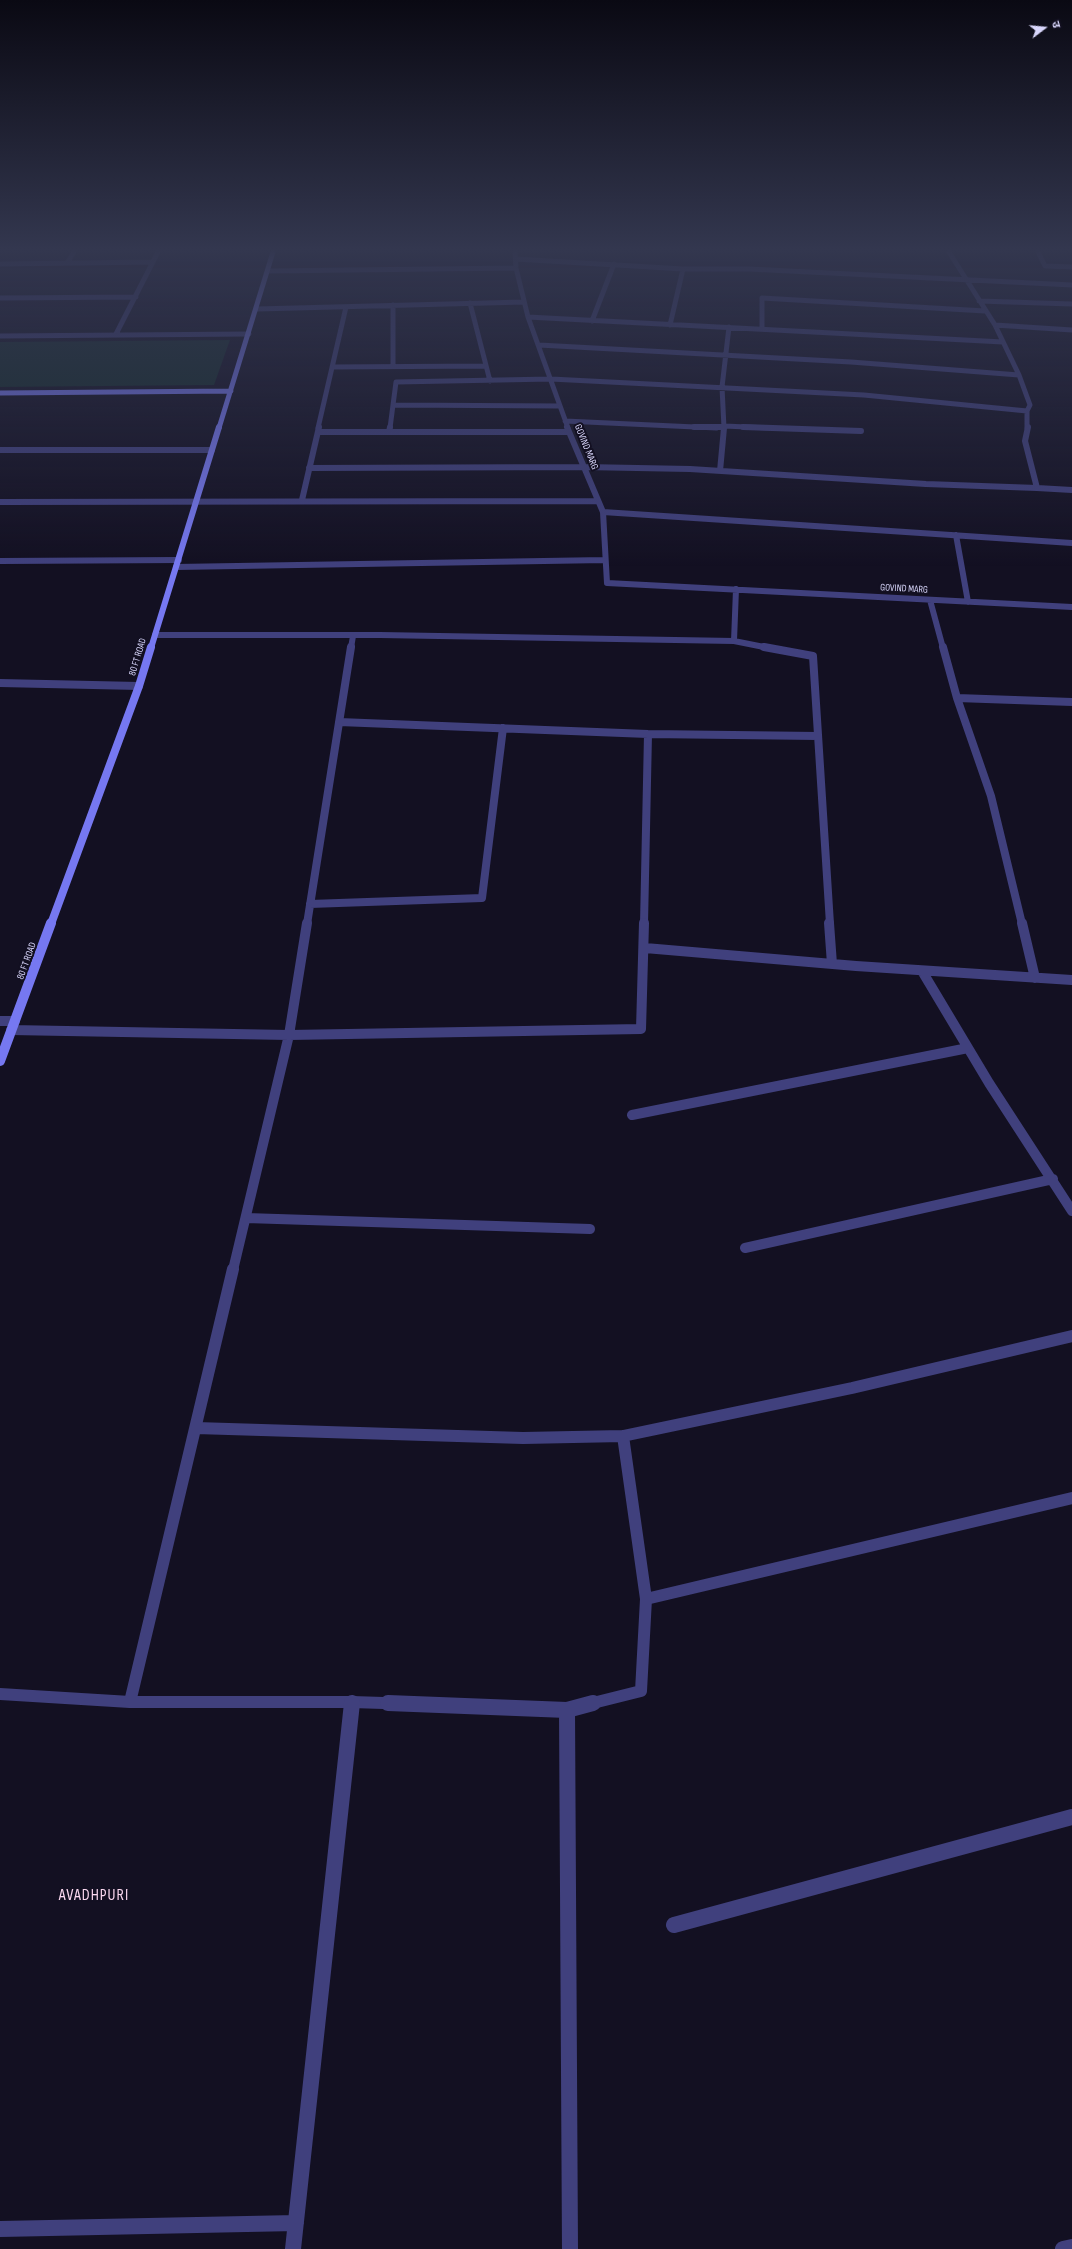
<!DOCTYPE html>
<meta charset="utf-8">
<style>
body{margin:0}
#map{position:relative;width:1072px;height:2249px;overflow:hidden;background:#131022;font-family:"Sofia Sans Condensed","Noto Sans Devanagari",sans-serif}
canvas{display:block}
.north{position:absolute;left:1024px;top:8px;width:40px;height:40px;-webkit-text-stroke:3px #131022;paint-order:stroke;rotate:74deg;font-size:11px;font-weight:700;line-height:16px;text-align:center;color:#d8d6fb}
.north::after{content:'';display:block;margin:auto;width:14px;height:18px;background:#d8d6fb;clip-path:polygon(50% 0,100% 100%,50% 72%,0 100%)}
</style>
<div id="map">
<canvas width="1072" height="2249"></canvas>
<div class="north">उ</div>
</div>
<script>
const context = document.querySelector('canvas').getContext('2d');
context.lineJoin = 'round';
function fill(path, color) {
  context.fillStyle = color;
  context.fill(path, 'evenodd');
}
function shape(rows) {
  const path = new Path2D();
  for (const r of rows) {
    path.moveTo(r[0], r[1]);
    for (let i = 2; i < r.length; i += 2) path.lineTo(r[i], r[i + 1]);
  }
  return path;
}
function trace(path, color, width, dash) {
  context.strokeStyle = color;
  context.lineWidth = width;
  context.lineCap = dash ? 'butt' : 'round';
  context.setLineDash(dash || []);
  context.stroke(path);
}
function write(font, color, halo, rows, align = 'center') {
  context.font = font + ' "Sofia Sans Condensed",sans-serif';
  context.lineWidth = 4;
  context.setLineDash([]);
  context.textBaseline = 'middle';
  context.strokeStyle = halo;
  context.fillStyle = color;
  for (const [text, x, y, turn = 0] of rows) {
    context.save();
    context.translate(x, y);
    context.rotate((+turn || 0) * Math.PI / 180);
    context.textAlign = isNaN(turn) ? turn : align;
    if (halo) context.strokeText(text, 0, 0);
    context.fillText(text, 0, 0);
    context.restore();
  }
}
const green = shape([
 [230,340,214,385,0,387,0,342]
]);
const streetFar5 = shape([
 [515,252,516,268,528,317,568,428],
 [949,252,995,325,1072,330],
 [1038,252,1045,266,1072,267],
 [516,259,683,269,749,269,1072,285],
 [67,263,74,252],
 [0,264,153,262],
 [268,271,516,268],
 [0,298,136,297],
 [979,301,1072,304],
 [470,303,490,381],
 [393,305,393,366],
 [257,309,524,302],
 [528,317,1003,342],
 [592,321,614,264],
 [670,325,683,269],
 [995,325,1019,375,1030,405,1027,411,1027,428],
 [762,329,762,298,985,311],
 [116,334,158,252],
 [0,336,249,334],
 [539,345,851,362,1019,375],
 [332,367,486,366],
 [393,405,560,406],
 [565,421,717,428],
 [724,426,770,428],
 [318,428,346,307],
 [390,428,396,382,551,379,864,395,1027,411],
 [724,428,722,387,729,327]
]);
const streetFar4 = shape([
 [567,427,603,512,607,583,1072,607],
 [694,427,724,427],
 [743,427,861,431],
 [1028,427,1025,441,1037,488,1072,490],
 [318,432,569,432],
 [389,432,390,427],
 [0,450,212,450],
 [309,468,584,467,690,469,926,484,1037,488],
 [720,471,724,428],
 [302,500,319,427],
 [0,502,598,501],
 [603,512,1072,543],
 [956,535,968,602],
 [0,561,179,560],
 [176,567,605,560],
 [930,600,943,648],
 [155,635,380,635,734,641,769,648],
 [734,641,736,589],
 [351,648,353,636]
]);
const streetFar3 = shape([
 [764,647,813,656,830,924],
 [943,647,957,698,1072,702],
 [0,683,139,686],
 [957,698,991,796,1022,924],
 [339,722,648,734,818,736],
 [310,904,482,898,503,728],
 [307,924,351,647],
 [644,924,648,734]
]);
const streetFar2 = shape([
 [829,923,832,964],
 [1022,923,1035,978],
 [645,948,856,966,1072,980],
 [922,971,989,1083,1072,1211],
 [0,1021,15,1021],
 [11,1030,289,1035,641,1029,644,923],
 [632,1115,968,1048],
 [246,1218,590,1229],
 [745,1248,1053,1179],
 [233,1270,289,1035,307,923]
]);
const streetFar1 = shape([
 [196,1428,523,1438,623,1436,852,1388,1072,1336],
 [623,1436,646,1599,1072,1498],
 [0,1694,130,1702,352,1702,415,1704],
 [130,1702,233,1269],
 [352,1704,352,1702],
 [589,1704,641,1691,646,1599]
]);
const street = shape([
 [388,1703,567,1710,570,2249],
 [567,1710,593,1703],
 [674,1925,1072,1817],
 [0,2229,296,2223],
 [293,2249,352,1703],
 [1063,2249,1072,2247]
]);
const secondaryFar3 = shape([
 [0,393,231,391],
 [219,428,273,252]
]);
const secondaryFar2 = shape([
 [151,648,219,427]
]);
const secondaryFar1 = shape([
 [51,924,139,686,151,647]
]);
const secondary = shape([
 [0,1061,51,923]
]);
const farStreetnames = [
 ["GOVIND MARG",586,447,68],
 ["GOVIND MARG",904,589,3],
 ["80 FT ROAD",138,657,-73],
 ["80 FT ROAD",27,961,-70]
];
const nearNeighbourhoodnames = [
 ["AVADHPURI",94,1896]
];
fill(green, '#142c2a');
trace(streetFar5, '#40407d', 5);
trace(streetFar4, '#40407d', 6);
trace(streetFar3, '#40407d', 8);
trace(streetFar2, '#40407d', 10);
trace(streetFar1, '#40407d', 12);
trace(street, '#40407d', 16);
trace(secondaryFar3, '#7678f1', 5);
trace(secondaryFar2, '#7678f1', 6);
trace(secondaryFar1, '#7678f1', 8);
trace(secondary, '#7678f1', 10);
const sky = context.createLinearGradient(0, 0, 0, 567);
sky.addColorStop(0, '#0a0913');
sky.addColorStop(0.44, '#33374f');
sky.addColorStop(1, '#33374f00');
context.fillStyle = sky;
context.fillRect(0, 0, 1072, 567);
write('10px', '#d8d6fb', '#131022', farStreetnames);
context.letterSpacing = '1px';
write('16px', '#fbd8f0', '#131022', nearNeighbourhoodnames);
context.letterSpacing = '0px';
</script>
